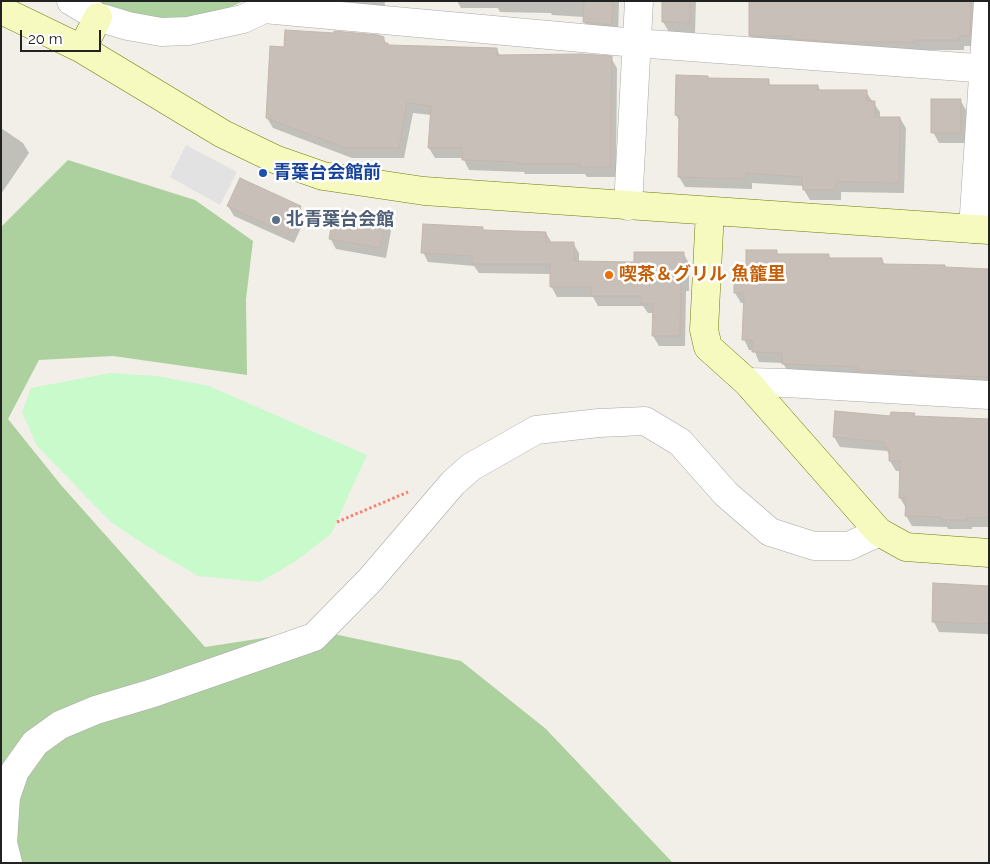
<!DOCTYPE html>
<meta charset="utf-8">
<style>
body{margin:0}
#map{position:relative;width:990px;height:864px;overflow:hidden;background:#f2efe9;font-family:Raleway,sans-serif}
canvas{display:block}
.frame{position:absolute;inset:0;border:2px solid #222;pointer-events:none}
.scale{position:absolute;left:20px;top:30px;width:81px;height:22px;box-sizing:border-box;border:2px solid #222;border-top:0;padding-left:6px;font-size:15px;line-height:18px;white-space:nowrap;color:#222;-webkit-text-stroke:4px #fff;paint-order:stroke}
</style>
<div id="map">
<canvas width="990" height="864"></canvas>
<div class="frame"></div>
<div class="scale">20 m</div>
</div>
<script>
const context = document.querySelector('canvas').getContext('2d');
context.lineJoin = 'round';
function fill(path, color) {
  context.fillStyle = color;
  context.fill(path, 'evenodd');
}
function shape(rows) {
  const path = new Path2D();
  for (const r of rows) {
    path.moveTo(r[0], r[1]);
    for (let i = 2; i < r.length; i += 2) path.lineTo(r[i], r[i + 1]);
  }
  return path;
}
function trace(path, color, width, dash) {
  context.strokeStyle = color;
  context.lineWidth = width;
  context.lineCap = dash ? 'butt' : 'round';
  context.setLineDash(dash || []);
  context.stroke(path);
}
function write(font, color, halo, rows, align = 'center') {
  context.font = font + ' Raleway,"Noto Sans JP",sans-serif';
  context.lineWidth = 5;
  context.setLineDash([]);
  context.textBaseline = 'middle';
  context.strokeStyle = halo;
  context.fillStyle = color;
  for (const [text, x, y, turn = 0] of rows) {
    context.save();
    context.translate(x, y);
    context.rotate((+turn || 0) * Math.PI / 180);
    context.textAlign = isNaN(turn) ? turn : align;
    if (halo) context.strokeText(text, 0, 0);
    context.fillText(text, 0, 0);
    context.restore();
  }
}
const forest = shape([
 [97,1,244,1,224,10,194,18,163,19,133,15],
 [68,160,195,200,253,241,246,299,247,375,113,356,39,360,8,419,61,485,205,647,315,630,461,661,546,729,673,863,1,863,1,227]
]);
const park = shape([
 [110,373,157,376,209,386,367,455,331,534,296,561,260,582,198,576,145,545,112,523,37,446,22,412,31,388]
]);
const parking = shape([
 [186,145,237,172,220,205,170,177]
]);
const shadow = shape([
 [338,1,385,1,384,14,343,10],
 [457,1,619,1,618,35,590,32,584,22,584,17,552,15,551,13,500,12,498,8,461,8],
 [664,1,696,1,695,33,669,32,663,22],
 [750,1,976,1,975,46,964,46,964,50,920,50,920,52,756,45,750,35],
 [383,38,388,46,497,49,500,56,611,58,617,68,616,177,587,177,585,174,525,174,524,172,469,170,463,158,435,158,429,148,431,115,413,113,404,158,352,158,273,128,267,118,285,48],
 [708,77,709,80,768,80,771,86,818,86,821,92,866,92,880,112,880,118,900,118,906,128,904,193,841,192,841,200,810,200,804,190,804,186,752,183,752,189,685,187,679,177,680,122,676,115],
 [960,100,966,110,966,143,939,143,933,132],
 [1,128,23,143,29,153,1,194],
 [228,206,300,207,306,217,294,243,234,216],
 [385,220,391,231,386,258,336,249,330,238],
 [482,229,484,231,546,233,552,243,573,243,579,253,579,263,635,263,683,253,689,263,689,291,686,291,685,346,659,346,653,336,654,313,648,313,643,306,598,306,593,297,557,297,551,286,551,274,479,273,474,266,428,262,423,252],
 [776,252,778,255,828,255,831,259,882,259,885,265,989,270,989,386,789,374,783,363,759,362,754,350,749,350,744,339,745,303,741,303,735,293,748,274],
 [836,412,892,417,914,414,916,418,989,419,989,527,972,527,972,529,948,529,947,527,912,526,906,516,906,508,900,498,901,471,896,471,890,461,890,456,887,451,840,447,834,437],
 [989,587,989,636,987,634,939,632,934,622]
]);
const building = shape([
 [584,1,613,1,612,25,583,22,584,1],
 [662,1,690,1,690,23,662,22,662,1],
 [749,1,971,1,970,36,959,36,959,40,915,40,915,42,857,42,857,43,792,39,792,36,749,36,749,1],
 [285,30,334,33,334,31,378,35,384,37,384,43,388,43,388,45,497,48,497,55,582,54,612,56,610,167,580,167,580,164,518,164,518,162,462,160,462,148,428,148,431,106,407,103,399,148,345,148,266,118,270,46,284,47,285,30],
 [676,75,708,76,708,78,769,79,769,85,818,85,818,90,867,90,867,101,875,101,875,117,900,117,899,183,836,182,836,190,803,190,802,177,746,173,746,179,678,177,679,116,675,115,676,75],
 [931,99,961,99,961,133,931,133,931,99],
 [240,178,301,206,288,234,227,206,240,178],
 [334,209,386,219,380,248,329,239,334,209],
 [423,224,483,227,483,230,546,232,546,242,574,242,574,261,634,262,634,252,684,252,684,282,681,282,680,336,652,336,653,304,641,304,641,296,591,296,591,287,550,287,550,264,472,264,472,256,421,253,423,224],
 [746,250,777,250,777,254,829,254,829,258,882,258,882,264,945,265,945,267,989,269,989,377,915,375,915,371,857,371,857,367,782,364,782,353,752,352,752,340,742,340,744,293,734,293,734,273,746,273,746,250],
 [835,411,890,416,891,412,915,413,914,416,989,419,989,517,967,518,967,520,941,520,941,517,905,516,906,498,899,498,900,461,889,461,889,448,884,448,884,442,833,437,835,411],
 [933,583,989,586,989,624,932,622,933,583]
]);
const path = shape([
 [337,522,408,492]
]);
const street = shape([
 [71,1,98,17,128,26,161,32,188,31,243,19,264,9,272,1],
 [264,9,636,43,989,69],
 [628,206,639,1],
 [973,229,988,1],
 [747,382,786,383,989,395],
 [8,863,3,843,6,797,15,771,35,743,60,725,96,710,153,693,314,637,370,580,453,483,471,467,536,430,599,423,645,421,680,442,726,494,770,532,814,546,849,546,879,532]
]);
const secondary = shape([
 [1,10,82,49,223,134,277,160,323,176,424,191,989,230],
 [82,49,98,17],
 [710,211,704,330,708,347,747,382,879,532,906,547,989,553]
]);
const markers = [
 [263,173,5,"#1a4fb4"],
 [276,220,5,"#5c6f8a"],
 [609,275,5,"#e8710a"]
];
const transitNames = [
 ["青葉台会館前",273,173]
];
const serviceNames = [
 ["北青葉台会館",286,220]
];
const foodNames = [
 ["喫茶＆グリル 魚籠里",619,275]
];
fill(forest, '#add19e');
fill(park, '#c8facc');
fill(parking, '#e2e2e2');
fill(shadow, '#0003');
fill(building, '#c7bfb8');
trace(building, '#c4b6ab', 1);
trace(street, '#a9a9a9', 29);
trace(secondary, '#707d05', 29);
trace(path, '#fa8072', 3, [2.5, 2.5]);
trace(street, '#fff', 28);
trace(secondary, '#f7fabf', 28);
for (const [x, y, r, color] of markers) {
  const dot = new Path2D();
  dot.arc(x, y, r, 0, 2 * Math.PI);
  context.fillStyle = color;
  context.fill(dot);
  trace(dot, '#fff', 2);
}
write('bold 18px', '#164399', '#fff', transitNames, 'left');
write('bold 18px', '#4e5e75', '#fff', serviceNames, 'left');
write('bold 18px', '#c56008', '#fff', foodNames, 'left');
</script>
